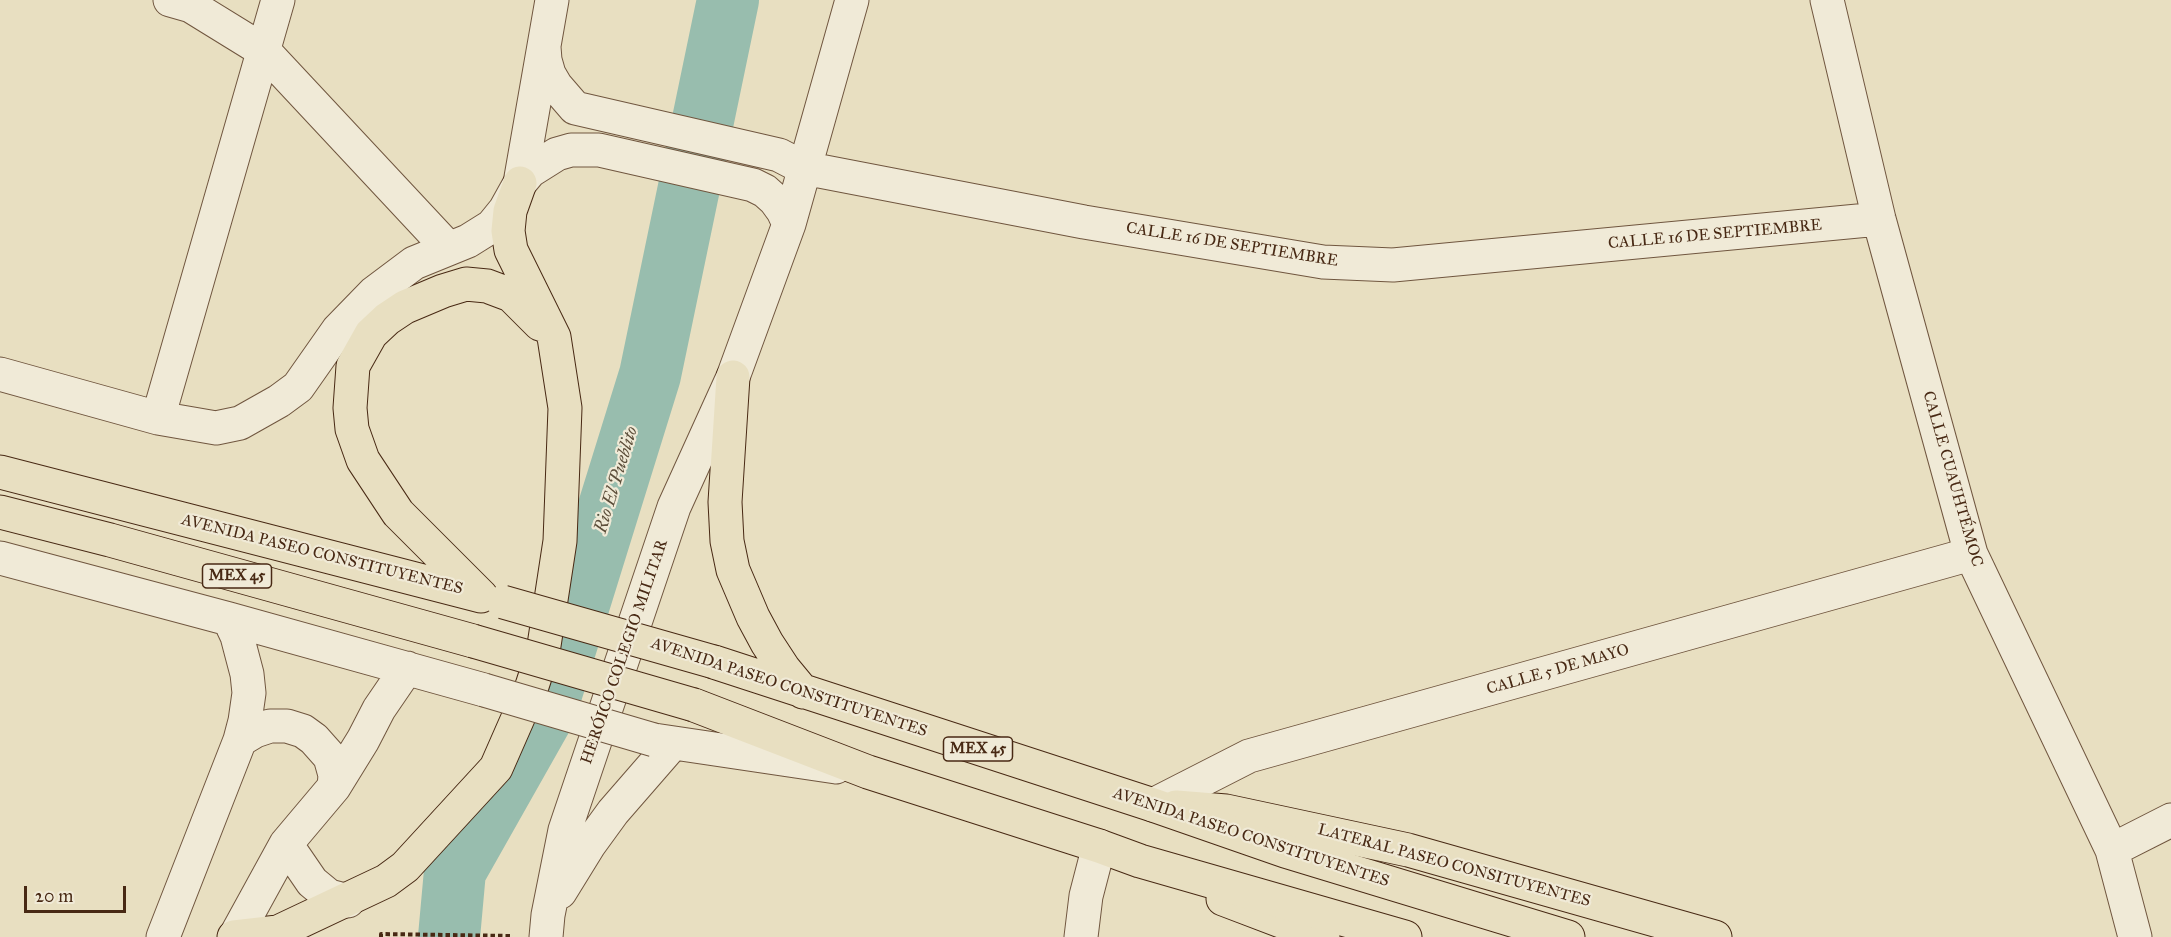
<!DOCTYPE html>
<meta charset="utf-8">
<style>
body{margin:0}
#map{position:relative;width:2171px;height:937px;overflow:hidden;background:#e8dfc1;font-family:"IM FELL Great Primer",serif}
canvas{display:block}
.scale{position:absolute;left:24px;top:886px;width:102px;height:27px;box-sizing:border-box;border:3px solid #482914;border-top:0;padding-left:8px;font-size:18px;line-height:21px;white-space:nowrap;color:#482914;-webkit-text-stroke:4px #f0ead7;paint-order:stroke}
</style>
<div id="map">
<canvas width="2171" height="937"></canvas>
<div class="scale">20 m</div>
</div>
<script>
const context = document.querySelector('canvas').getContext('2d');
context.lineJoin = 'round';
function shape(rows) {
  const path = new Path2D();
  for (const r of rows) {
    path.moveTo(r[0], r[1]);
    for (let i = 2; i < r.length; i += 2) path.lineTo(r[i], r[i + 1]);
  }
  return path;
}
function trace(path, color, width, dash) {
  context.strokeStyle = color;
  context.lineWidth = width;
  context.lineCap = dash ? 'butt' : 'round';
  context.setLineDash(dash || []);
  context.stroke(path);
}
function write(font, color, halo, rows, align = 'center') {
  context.font = font + ' "IM FELL Great Primer",serif';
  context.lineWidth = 4.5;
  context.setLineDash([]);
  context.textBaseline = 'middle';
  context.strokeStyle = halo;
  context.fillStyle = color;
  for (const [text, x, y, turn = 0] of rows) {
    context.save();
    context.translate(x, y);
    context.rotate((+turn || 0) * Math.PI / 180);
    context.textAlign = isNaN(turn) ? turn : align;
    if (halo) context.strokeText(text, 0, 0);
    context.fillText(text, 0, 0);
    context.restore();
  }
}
const river = shape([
 [449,937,455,871,546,710,650,375,728,0]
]);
const path = shape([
 [381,937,381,934,513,936]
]);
const minor = shape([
 [170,0,191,6,264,51,448,248],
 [1827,0,1879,219,1971,554,2112,850,2135,937],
 [544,47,545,60,549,74,556,86,575,108,779,155,804,168,1084,222,1323,262,1393,265,1879,219],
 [520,183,552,0],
 [0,374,158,418,216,428,240,423,279,401,298,387,338,330,374,293,414,263,468,241,492,226,505,210,520,183,530,171,557,154,571,150,599,150,753,185,765,191,775,200,783,211,789,224],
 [158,418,278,0],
 [0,558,229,619,484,690],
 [240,740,255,731,270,726,287,726,303,731,314,739,330,757,335,775,334,787],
 [654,740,836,767],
 [1153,805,1249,756,1971,554],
 [286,844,312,882,329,896,348,901],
 [2112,850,2171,820],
 [560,892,589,845,613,812,673,743],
 [163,937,240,740,245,721,249,693,247,674,237,636,229,619],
 [235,937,286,844,334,787,363,740,379,709,407,668],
 [546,937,548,915,565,830,674,507,733,377,789,224,852,0],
 [1081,937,1086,896,1099,846]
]);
const major = shape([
 [1176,807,1226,811,1408,850,1715,937],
 [1223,899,1323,937]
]);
const highway = shape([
 [733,377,725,502,727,541,733,570,753,617,767,643,784,669,803,692],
 [0,472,481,596],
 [0,512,110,540,473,641],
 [481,596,398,513,363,460,352,429,350,408,353,366,371,334,387,319,405,307,443,291,466,284,487,286,511,295,540,324],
 [714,662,1153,805,1285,851,1568,937],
 [694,705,868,772,1099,846,1140,861,1405,937],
 [234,937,278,932,386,881,405,867,496,768,532,686,543,652,560,541,565,408,554,337,511,250,508,231,510,211,520,183]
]);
const minorBridge = shape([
 [484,690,654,740]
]);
const highwayBridge = shape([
 [503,602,714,662],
 [473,641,694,705]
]);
const shields = [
 [237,576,69],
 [978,749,69]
];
const shieldNames = [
 ["MEX 45",237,576],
 ["MEX 45",978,749]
];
const streetNames = [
 ["CALLE 16 DE SEPTIEMBRE",1715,235,-5],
 ["CALLE 16 DE SEPTIEMBRE",1232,245,9],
 ["CALLE CUAUHTÉMOC",1952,479,74],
 ["AVENIDA PASEO CONSTITUYENTES",322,555,14],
 ["HERÓICO COLEGIO MILITAR",625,652,-71],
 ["CALLE 5 DE MAYO",1558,670,-16],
 ["AVENIDA PASEO CONSTITUYENTES",789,688,18],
 ["AVENIDA PASEO CONSTITUYENTES",1251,838,18],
 ["LATERAL PASEO CONSITUYENTES",1454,866,15]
];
const waterNames = [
 ["Rio El Pueblito",617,480,-73]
];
trace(river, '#98bdae', 62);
trace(minor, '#70563f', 35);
trace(major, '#482914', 35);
trace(highway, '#482914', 35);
trace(path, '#482914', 4, [4.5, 3]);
trace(minor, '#f0ead7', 33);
trace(major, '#e8dfc1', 33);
trace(highway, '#e8dfc1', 33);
trace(minorBridge, '#70563f', 35, []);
trace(highwayBridge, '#482914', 35, []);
trace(minorBridge, '#f0ead7', 33);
trace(highwayBridge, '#e8dfc1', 33);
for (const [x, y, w] of shields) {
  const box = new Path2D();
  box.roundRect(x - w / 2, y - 12, w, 24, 4.5);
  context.fillStyle = '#f0ead7';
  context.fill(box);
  trace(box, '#482914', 1.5);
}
write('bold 15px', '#482914', null, shieldNames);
write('16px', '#482914', '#f0ead7', streetNames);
write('italic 18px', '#5c4e3a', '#f0ead7', waterNames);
</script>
